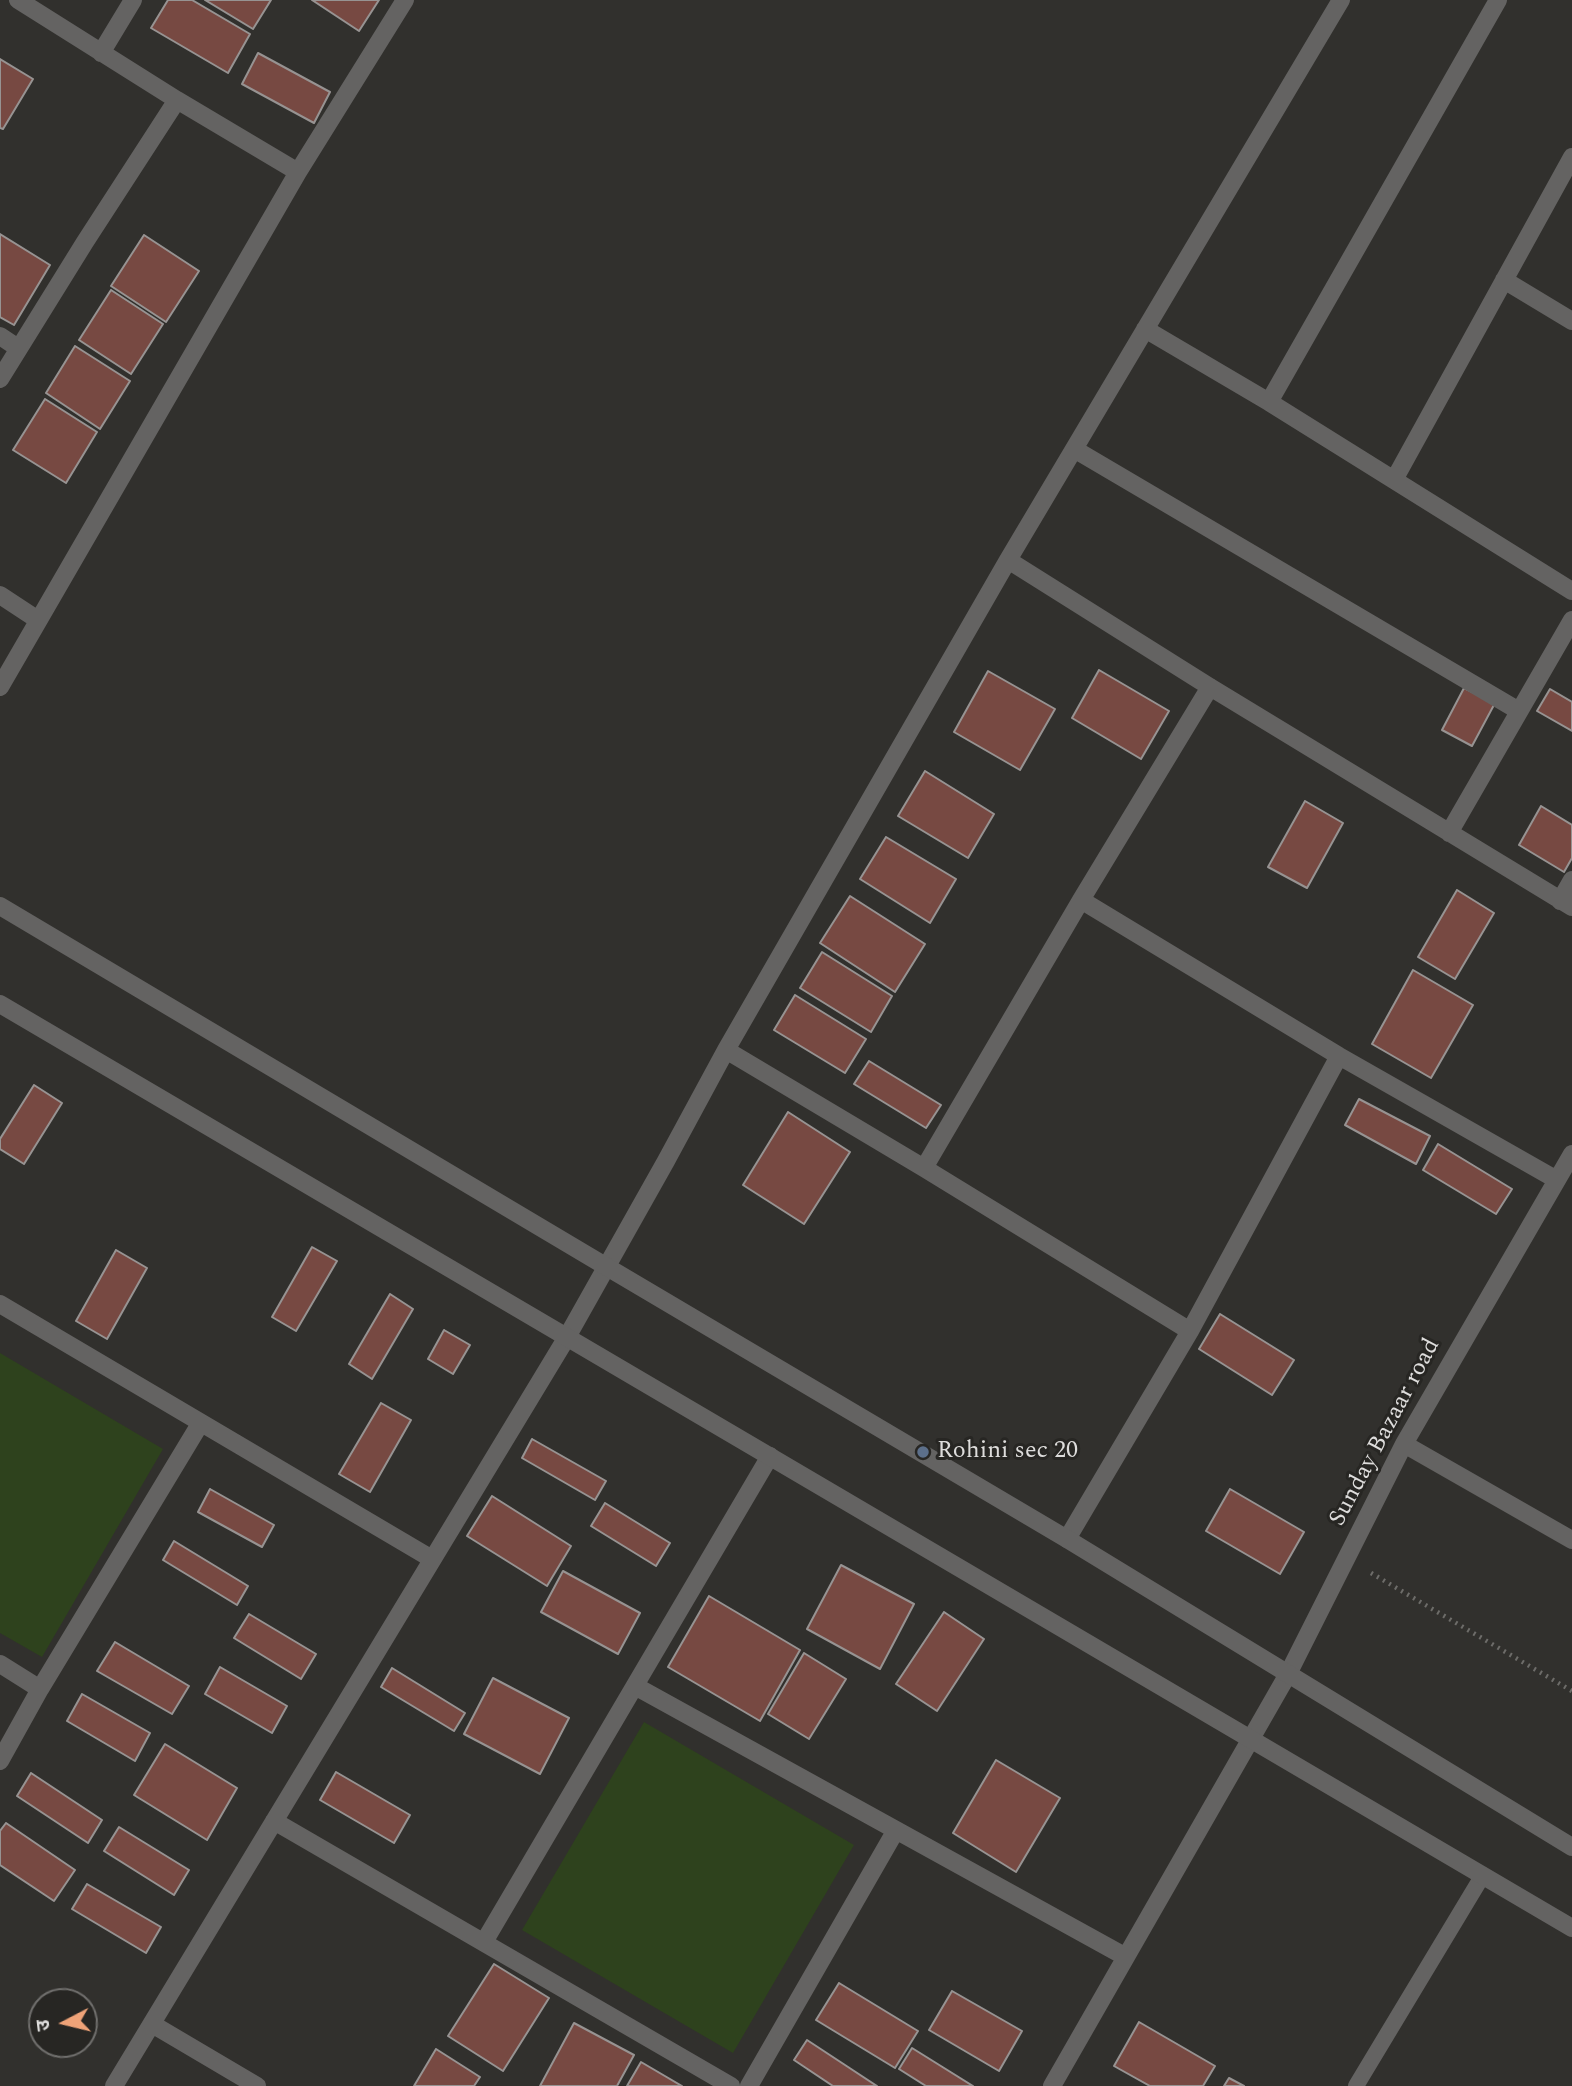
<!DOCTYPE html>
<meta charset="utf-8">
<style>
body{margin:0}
#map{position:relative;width:1572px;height:2086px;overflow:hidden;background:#31302d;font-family:Spectral,"Noto Sans Devanagari",serif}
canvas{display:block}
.north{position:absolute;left:28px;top:1988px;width:70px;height:70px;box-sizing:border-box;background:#272623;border:2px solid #706f6d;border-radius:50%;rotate:263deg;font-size:19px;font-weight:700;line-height:28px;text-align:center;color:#dddcdb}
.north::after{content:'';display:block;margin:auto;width:24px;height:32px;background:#efa378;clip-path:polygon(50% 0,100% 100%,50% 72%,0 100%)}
</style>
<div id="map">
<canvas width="1572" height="2086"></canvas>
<div class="north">उ</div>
</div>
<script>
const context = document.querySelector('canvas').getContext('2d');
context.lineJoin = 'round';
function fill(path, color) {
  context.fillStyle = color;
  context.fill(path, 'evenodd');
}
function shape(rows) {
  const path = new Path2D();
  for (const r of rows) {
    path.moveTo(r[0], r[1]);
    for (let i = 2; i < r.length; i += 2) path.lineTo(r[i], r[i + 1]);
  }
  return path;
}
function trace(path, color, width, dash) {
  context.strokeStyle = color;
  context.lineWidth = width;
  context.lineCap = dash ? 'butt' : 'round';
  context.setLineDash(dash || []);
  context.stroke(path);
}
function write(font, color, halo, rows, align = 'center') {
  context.font = font + ' Spectral,serif';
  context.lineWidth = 6;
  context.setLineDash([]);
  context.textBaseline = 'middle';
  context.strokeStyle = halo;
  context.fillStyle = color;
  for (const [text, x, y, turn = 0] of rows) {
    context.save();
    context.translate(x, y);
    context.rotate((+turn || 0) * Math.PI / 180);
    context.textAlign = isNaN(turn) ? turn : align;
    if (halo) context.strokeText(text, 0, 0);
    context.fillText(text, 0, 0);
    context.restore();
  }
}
const green = shape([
 [0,1353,163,1449,42,1657,0,1633],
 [644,1722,854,1845,733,2053,522,1930]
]);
const building = shape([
 [168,0,192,0,250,34,228,73,151,28,168,0],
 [205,0,271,0,253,29,205,0],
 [312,0,379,0,359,31,312,0],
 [258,53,330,92,314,123,242,84,258,53],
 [0,59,33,79,3,129,0,128,0,59],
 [0,234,50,265,14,325,0,317,0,234],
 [144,235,199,271,166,322,111,286,144,235],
 [111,290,163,324,131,374,79,340,111,290],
 [75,346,130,381,100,429,46,393,75,346],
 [45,399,97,432,66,483,13,450,45,399],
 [1099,670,1169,711,1141,759,1072,718,1099,670],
 [988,671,1055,709,1020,770,954,732,988,671],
 [1464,688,1495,703,1472,746,1442,730,1464,688],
 [1550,689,1572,702,1572,731,1537,711,1550,689],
 [925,771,994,814,968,858,898,816,925,771],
 [1305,801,1343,823,1307,888,1268,867,1305,801],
 [1541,806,1572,825,1572,858,1564,872,1519,845,1541,806],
 [886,837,956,879,930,923,860,879,886,837],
 [1457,890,1494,913,1455,979,1418,957,1457,890],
 [850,896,925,944,895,992,820,943,850,896],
 [822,952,892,996,871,1032,800,988,822,952],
 [1413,970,1473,1005,1431,1078,1372,1044,1413,970],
 [795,995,866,1039,845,1073,774,1030,795,995],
 [869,1061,941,1105,926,1128,854,1084,869,1061],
 [34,1085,62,1103,24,1164,0,1149,0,1139,34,1085],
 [1359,1099,1430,1136,1416,1164,1345,1125,1359,1099],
 [788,1112,850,1152,804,1224,743,1185,788,1112],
 [1438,1144,1512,1189,1496,1214,1423,1170,1438,1144],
 [312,1247,337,1261,296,1331,272,1317,312,1247],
 [116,1250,147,1268,107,1339,76,1321,116,1250],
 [390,1294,413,1309,372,1379,349,1364,390,1294],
 [1220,1314,1294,1360,1272,1395,1199,1349,1220,1314],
 [444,1330,470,1345,453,1374,428,1359,444,1330],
 [381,1403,411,1420,370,1492,339,1474,381,1403],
 [532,1439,606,1481,595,1500,522,1458,532,1439],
 [210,1489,274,1525,262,1547,198,1512,210,1489],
 [1230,1489,1304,1532,1280,1574,1206,1531,1230,1489],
 [492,1496,571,1546,547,1586,467,1536,492,1496],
 [605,1503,670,1543,656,1566,591,1526,605,1503],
 [174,1541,248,1586,237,1605,163,1560,174,1541],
 [841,1565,914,1604,880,1669,807,1629,841,1565],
 [563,1571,640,1613,618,1654,541,1612,563,1571],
 [709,1596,800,1650,760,1721,668,1667,709,1596],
 [944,1612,984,1639,937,1711,896,1684,944,1612],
 [249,1614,316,1654,301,1679,234,1638,249,1614],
 [115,1642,189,1686,172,1714,97,1671,115,1642],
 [804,1653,846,1679,809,1739,768,1714,804,1653],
 [220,1667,287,1706,272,1733,205,1694,220,1667],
 [392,1668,465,1713,454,1731,381,1687,392,1668],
 [493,1678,569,1718,540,1774,464,1734,493,1678],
 [82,1694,150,1733,135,1761,67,1721,82,1694],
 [165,1744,237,1788,207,1840,134,1795,165,1744],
 [996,1760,1060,1798,1016,1872,953,1833,996,1760],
 [336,1772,410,1815,394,1843,320,1800,336,1772],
 [31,1773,102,1820,88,1843,17,1796,31,1773],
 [6,1823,75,1870,54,1901,0,1865,0,1831,6,1823],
 [119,1827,189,1870,174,1895,104,1851,119,1827],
 [87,1884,161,1927,146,1953,72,1909,87,1884],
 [494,1964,549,1998,503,2071,448,2036,494,1964],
 [839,1983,918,2031,895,2068,816,2020,839,1983],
 [952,1991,1022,2031,999,2071,929,2030,952,1991],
 [1139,2022,1215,2066,1203,2086,1150,2086,1114,2066,1139,2022],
 [574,2023,634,2055,617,2086,540,2086,574,2023],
 [807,2040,877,2086,833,2086,794,2060,807,2040],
 [912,2048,973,2086,926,2086,899,2069,912,2048],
 [436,2049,480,2077,474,2086,414,2086,436,2049],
 [641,2062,682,2086,627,2086,641,2062],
 [1229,2078,1244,2086,1224,2086,1229,2078]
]);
const path = shape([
 [1371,1573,1572,1691]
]);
const service = shape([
 [1356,2086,1483,1875]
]);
const minor = shape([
 [18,0,177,100,298,172],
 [101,53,133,0],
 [1504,280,1572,321],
 [1145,329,1269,402,1572,591],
 [0,336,18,348],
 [0,379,85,242,177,100],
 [1269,402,1498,0],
 [1074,449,1519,711],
 [1394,480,1572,157],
 [1008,560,1210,687,1572,907],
 [0,595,38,620],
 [0,687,298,172,405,0],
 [1449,833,1572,620],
 [1081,900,1339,1056,1557,1180],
 [1560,901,1572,880],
 [726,1050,924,1168,1190,1331],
 [924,1168,1081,900,1210,687],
 [0,1304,432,1559],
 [1404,1444,1572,1540],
 [1067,1539,1190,1331,1339,1056],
 [0,1664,40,1689],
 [635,1686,1126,1957],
 [0,1761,40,1689,200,1424],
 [274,1821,731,2086],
 [484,1942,770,1456],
 [152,2024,257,2086],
 [114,2086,567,1337,666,1161,726,1050,1008,560,1341,0],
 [749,2086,896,1830],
 [1052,2086,1288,1674,1404,1444,1572,1154]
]);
const tertiary = shape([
 [0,906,607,1267,1067,1539,1572,1847],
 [0,1004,1572,1928]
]);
const markers = [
 [923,1452,7,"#5c6f8a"]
];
const streetNames = [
 ["Sunday Bazaar road",1386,1433,-62]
];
const poiNames = [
 ["Rohini sec 20",937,1452]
];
fill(green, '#2e421d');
fill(building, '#774942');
trace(building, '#979392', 2);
trace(path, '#6d6c69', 4.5, [2, 5]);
trace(service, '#646362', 16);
trace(minor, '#646362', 18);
trace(tertiary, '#646362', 18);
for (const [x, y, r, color] of markers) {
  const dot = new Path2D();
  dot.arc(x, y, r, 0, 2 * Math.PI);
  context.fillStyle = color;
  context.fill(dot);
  trace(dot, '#272623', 2.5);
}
write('24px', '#dddcdb', '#272623', streetNames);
write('24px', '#dddcdb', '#272623', poiNames, 'left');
</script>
